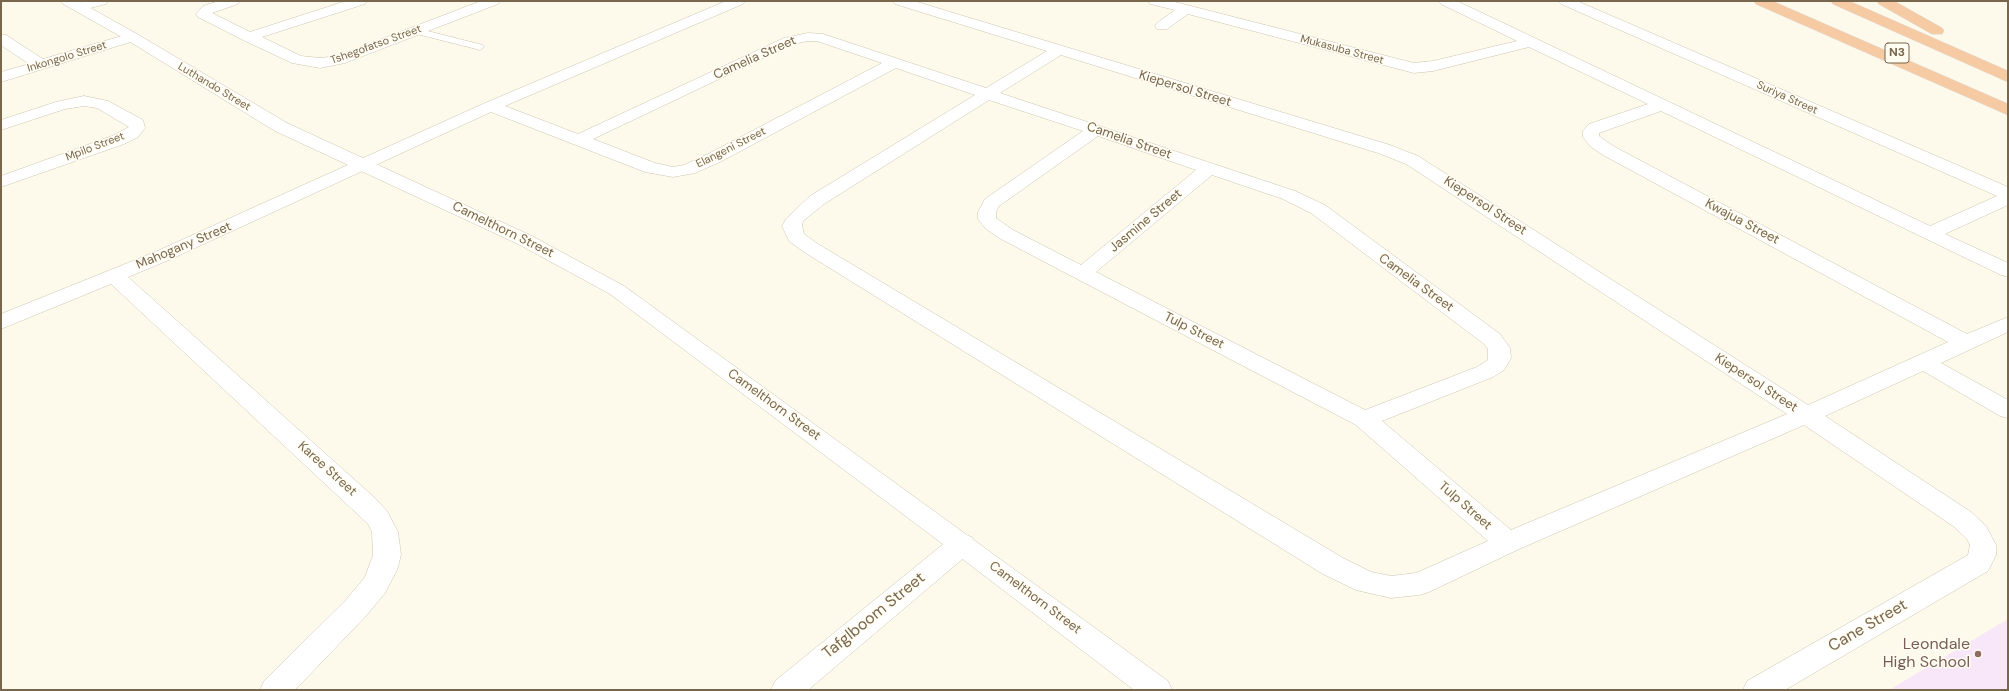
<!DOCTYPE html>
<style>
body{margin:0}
#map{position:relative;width:2009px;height:691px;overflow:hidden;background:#fdf9eb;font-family:"DM Sans",sans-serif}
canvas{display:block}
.frame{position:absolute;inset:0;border:2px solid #78664d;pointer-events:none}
</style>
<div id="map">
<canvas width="2009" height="691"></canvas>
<div class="frame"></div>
</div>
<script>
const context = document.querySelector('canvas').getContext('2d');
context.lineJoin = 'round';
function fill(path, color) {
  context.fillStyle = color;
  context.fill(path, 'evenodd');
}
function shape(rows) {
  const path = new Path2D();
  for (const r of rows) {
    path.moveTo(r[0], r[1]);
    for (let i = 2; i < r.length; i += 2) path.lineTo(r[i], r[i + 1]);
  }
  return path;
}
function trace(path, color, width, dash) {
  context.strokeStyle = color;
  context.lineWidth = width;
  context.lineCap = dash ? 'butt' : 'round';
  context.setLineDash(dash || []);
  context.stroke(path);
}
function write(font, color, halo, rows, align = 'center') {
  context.font = font + ' "DM Sans",sans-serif';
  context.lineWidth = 3;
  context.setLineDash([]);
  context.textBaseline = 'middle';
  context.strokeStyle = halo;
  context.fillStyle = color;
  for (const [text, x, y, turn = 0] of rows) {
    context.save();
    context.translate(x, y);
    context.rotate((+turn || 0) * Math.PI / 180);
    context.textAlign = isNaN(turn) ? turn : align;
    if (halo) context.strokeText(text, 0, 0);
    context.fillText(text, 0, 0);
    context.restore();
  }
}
const education = shape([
 [2008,619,2008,690,1889,690]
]);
const service = shape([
 [416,28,483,45,484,47,480,50,413,33,413,29,416,28]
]);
const minor = shape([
 [86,1,108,1,106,4,79,11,74,10,72,7,74,4,86,1],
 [219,1,240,1,238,4,212,13,250,32,346,1,367,1,365,4,262,37,301,56,320,58,337,56,481,1,500,1,498,4,345,63,320,68,292,63,243,40,198,17,196,14,203,6,219,1],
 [726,1,745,1,743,4,505,106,578,134,784,38,808,33,823,34,986,88,1047,51,895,4,893,1,914,1,1390,145,1418,156,1808,405,1948,342,1603,155,1591,147,1583,137,1583,131,1589,124,1648,104,1529,47,1433,71,1414,73,1188,14,1167,29,1157,29,1155,26,1157,23,1175,10,1150,4,1148,1,1171,1,1414,63,1433,61,1517,41,1441,4,1439,1,1457,1,1930,226,1997,196,1561,4,1559,1,1577,1,2008,187,2008,205,1945,234,2008,263,2008,277,2001,275,1661,111,1599,133,1599,136,1603,139,1615,147,1967,334,2008,317,2008,332,1941,363,2008,400,2008,418,2000,416,1923,371,1825,416,1971,512,1986,526,1996,545,1996,555,1988,571,1785,690,1743,690,1747,681,1968,555,1970,545,1967,539,1953,526,1804,425,1517,550,1429,592,1419,595,1391,598,1356,590,1323,574,804,252,789,241,782,226,786,219,810,196,975,95,896,68,720,162,695,173,673,177,645,172,491,112,169,260,128,277,375,498,387,511,398,532,401,555,397,570,385,593,366,616,295,690,260,690,264,681,346,600,365,577,373,555,372,532,368,524,111,284,1,329,1,314,155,252,485,103,726,1],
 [808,41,817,41,882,63,708,154,684,165,673,167,655,163,593,139,793,44,808,41],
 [1061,55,1378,153,1406,164,1787,414,1511,530,1382,421,1493,377,1504,370,1511,358,1510,348,1500,334,1325,205,1295,191,1000,93,1061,55],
 [989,100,1083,131,985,199,978,212,978,219,986,229,999,238,1356,425,1488,541,1416,573,1391,576,1371,572,1343,558,818,244,804,234,802,226,803,221,824,204,989,100],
 [1098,136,1196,170,1081,265,1013,230,996,218,996,212,999,206,1098,136],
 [1212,175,1283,199,1311,213,1484,344,1488,349,1488,360,1477,367,1365,410,1096,272,1212,175],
 [132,33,137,34,139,37,137,40,1,82,1,72,29,64,1,45,1,34,6,35,43,59,132,33],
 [84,96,108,101,143,120,145,128,138,137,124,144,1,187,1,176,112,136,129,127,97,108,84,106,65,109,1,130,1,120,56,102,84,96],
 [962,534,972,537,975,544,972,551,808,690,771,690,775,681,952,537,962,534]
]);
const tertiary = shape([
 [61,1,78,1,137,34,287,123,532,236,624,286,1168,681,1172,690,1134,690,952,551,610,294,518,244,275,131,127,40,63,4,61,1]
]);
const motorway = shape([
 [1754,1,1772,1,2008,104,2008,115,1756,4,1754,1],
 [1831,1,1849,1,2008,71,2008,82,1833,4,1831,1],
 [1877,1,1894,1,1942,28,1944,31,1942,34,1932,34,1879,4,1877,1]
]);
const markers = [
 [1978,654,4,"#8d6e63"]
];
const farStreetnames = [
 ["Tshegofatso Street",376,45,-20],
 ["Mukasuba Street",1342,50,15],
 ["Inkongolo Street",67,57,-17],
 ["Luthando Street",214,87,31],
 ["Suriya Street",1787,98,24],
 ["Mpilo Street",95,147,-21],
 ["Elangeni Street",731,148,-27]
];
const shields = [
 [1897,53,24]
];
const shieldNames = [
 ["N3",1897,53]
];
const streetNames = [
 ["Camelia Street",755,58,-24],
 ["Kiepersol Street",1185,89,17],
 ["Camelia Street",1129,141,19],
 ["Kiepersol Street",1485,206,33],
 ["Jasmine Street",1146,221,-40],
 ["Kwajua Street",1742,222,28],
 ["Camelthorn Street",503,230,26],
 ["Mahogany Street",184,246,-23],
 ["Camelia Street",1416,283,36],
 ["Tulp Street",1194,331,27],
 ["Kiepersol Street",1756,383,33],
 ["Camelthorn Street",774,405,36],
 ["Karee Street",327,469,42],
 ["Tulp Street",1465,506,41],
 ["Camelthorn Street",1035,598,37]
];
const nearStreetnames = [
 ["Tafglboom Street",874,616,-39],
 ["Cane Street",1868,626,-30]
];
const nearEducationnames = [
 ["Leondale",1970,645],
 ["High School",1970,663]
];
fill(education, '#f7e7f9');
trace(service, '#cfc5af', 1);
trace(minor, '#cfc5af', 1);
trace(tertiary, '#cfc5af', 1);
trace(motorway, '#dcd7d1', 1);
fill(service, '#fff');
fill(minor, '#fff');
fill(tertiary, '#fff');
fill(motorway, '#f6caa3');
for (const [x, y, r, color] of markers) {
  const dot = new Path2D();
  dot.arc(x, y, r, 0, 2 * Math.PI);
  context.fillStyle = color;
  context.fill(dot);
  trace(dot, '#fffcf1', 1.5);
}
write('11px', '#78664d', '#fffcf1', farStreetnames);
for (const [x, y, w] of shields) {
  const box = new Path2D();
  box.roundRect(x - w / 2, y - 10, w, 20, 3);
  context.fillStyle = '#fffcf1';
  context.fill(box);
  trace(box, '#78664d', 1);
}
write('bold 12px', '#78664d', null, shieldNames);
write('13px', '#78664d', '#fffcf1', streetNames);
write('16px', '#78664d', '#fffcf1', nearStreetnames);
write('16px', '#785e54', '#fffcf1', nearEducationnames, 'right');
</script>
